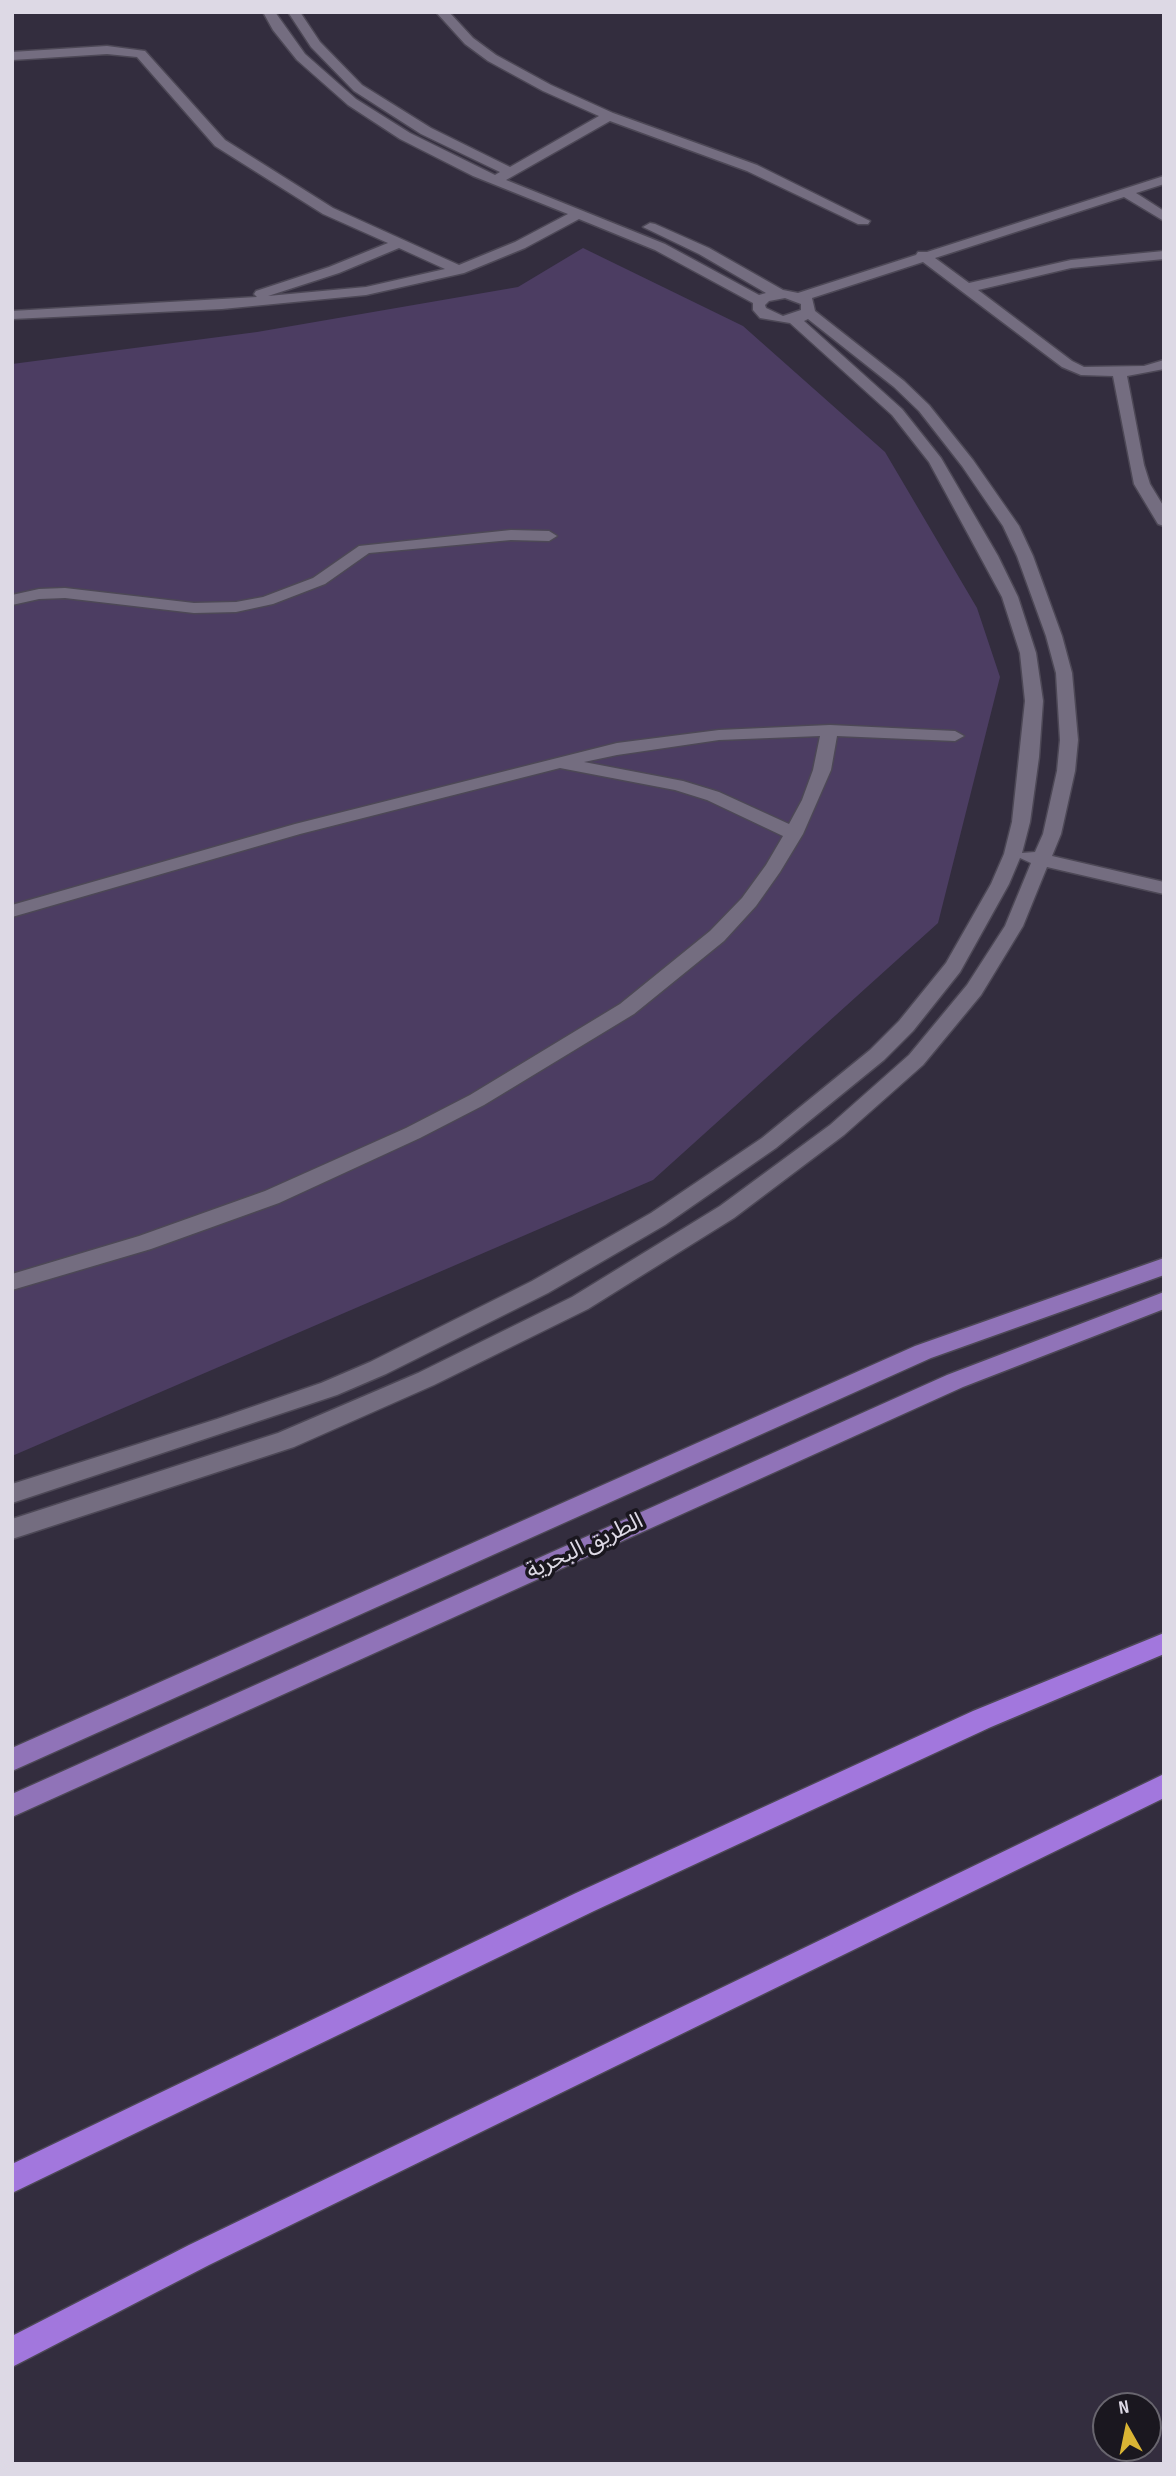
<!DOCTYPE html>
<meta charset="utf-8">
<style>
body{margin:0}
#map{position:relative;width:1176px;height:2476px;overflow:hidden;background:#332d3e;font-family:"Sofia Sans Condensed",sans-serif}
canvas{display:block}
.frame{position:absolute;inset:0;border:14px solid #ddd9e5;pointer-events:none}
.north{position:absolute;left:1092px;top:2392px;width:70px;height:70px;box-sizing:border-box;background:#1a171f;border:2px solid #68656e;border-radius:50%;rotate:351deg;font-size:19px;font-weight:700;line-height:28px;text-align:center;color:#ddd9e5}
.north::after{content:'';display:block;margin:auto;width:24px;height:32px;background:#d9b434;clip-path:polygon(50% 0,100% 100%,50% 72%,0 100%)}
</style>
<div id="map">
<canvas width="1176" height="2476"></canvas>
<div class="frame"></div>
<div class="north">N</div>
</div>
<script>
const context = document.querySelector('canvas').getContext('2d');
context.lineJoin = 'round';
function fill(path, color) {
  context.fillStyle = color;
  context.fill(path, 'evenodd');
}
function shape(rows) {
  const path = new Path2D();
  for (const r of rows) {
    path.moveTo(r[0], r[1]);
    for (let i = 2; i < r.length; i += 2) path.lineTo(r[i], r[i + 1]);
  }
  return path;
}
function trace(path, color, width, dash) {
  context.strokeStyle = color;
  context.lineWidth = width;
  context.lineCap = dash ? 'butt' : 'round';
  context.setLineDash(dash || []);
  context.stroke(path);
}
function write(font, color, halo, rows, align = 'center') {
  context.font = font + ' "Sofia Sans Condensed","Noto Sans Arabic",sans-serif';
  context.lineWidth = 7;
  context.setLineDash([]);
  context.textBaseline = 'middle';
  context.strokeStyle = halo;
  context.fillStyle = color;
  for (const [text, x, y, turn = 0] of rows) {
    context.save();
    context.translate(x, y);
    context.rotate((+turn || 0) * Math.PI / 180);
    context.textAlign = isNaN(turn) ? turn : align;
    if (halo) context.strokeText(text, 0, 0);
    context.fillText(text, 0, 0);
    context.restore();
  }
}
const green = shape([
 [583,248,743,326,885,452,977,608,1000,677,938,923,653,1180,12,1456,12,364,257,332,518,287]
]);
const minor = shape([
 [263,12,275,12,305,54,356,99,410,133,495,175,500,172,421,134,354,91,311,47,288,12,300,12,320,42,362,85,431,128,510,167,599,116,543,91,488,61,465,44,436,12,449,12,473,38,496,55,551,85,613,113,757,165,870,221,868,224,858,224,747,171,610,121,506,180,665,244,759,295,766,293,699,254,643,227,650,223,655,224,709,248,783,290,798,293,916,255,918,252,927,252,1164,176,1164,184,1136,193,1164,211,1164,221,1124,197,935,258,969,283,1071,260,1164,251,1164,259,1071,268,978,290,1072,361,1084,367,1144,366,1164,360,1164,369,1127,376,1144,465,1150,484,1164,507,1164,526,1158,524,1134,484,1113,376,1081,375,1062,367,923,262,812,298,815,311,904,381,929,405,973,460,1019,526,1033,556,1062,636,1072,673,1078,740,1075,771,1061,834,1052,856,1164,882,1164,894,1047,867,1023,926,981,995,923,1065,844,1135,734,1218,588,1309,434,1385,294,1447,12,1539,12,1519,278,1433,418,1373,572,1297,720,1206,830,1125,909,1055,967,985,1005,926,1031,863,1020,858,1009,884,960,972,913,1031,884,1060,776,1148,665,1225,548,1293,386,1374,337,1395,12,1503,12,1484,217,1419,321,1383,370,1362,532,1281,651,1213,762,1138,870,1050,899,1021,946,963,991,884,1004,854,1012,822,1025,701,1020,653,1002,597,929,462,892,415,790,323,760,318,753,310,753,303,655,250,579,219,525,248,464,273,366,295,222,309,12,319,12,311,257,297,254,294,256,291,329,267,388,243,323,214,215,146,137,57,107,54,12,60,12,52,107,46,145,51,225,140,333,208,459,265,515,242,568,214,473,176,400,139,348,105,297,60,273,30,263,12],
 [399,248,445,269,366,287,268,296,339,273,399,248],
 [785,298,801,304,801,310,783,316,766,308,765,305,769,301,785,298],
 [808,319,894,387,919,411,962,466,1003,526,1017,556,1046,636,1056,673,1060,740,1057,771,1043,834,1035,852,1022,853,1030,822,1039,757,1043,701,1036,653,1018,597,998,556,941,458,902,409,804,321,808,319],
 [511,530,549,531,557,536,549,541,511,540,369,553,325,584,273,604,236,612,194,613,65,598,39,599,12,605,12,595,39,589,65,588,194,603,236,602,263,597,313,578,359,546,511,530],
 [830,725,955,731,964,736,955,741,837,736,831,770,803,834,780,872,756,906,724,941,634,1014,484,1105,420,1138,279,1203,151,1249,12,1290,12,1274,139,1236,265,1191,406,1128,470,1095,620,1004,710,931,742,898,766,865,783,836,707,800,675,790,560,768,300,834,12,917,12,905,295,824,617,743,719,730,830,725],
 [820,736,813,770,802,800,789,824,719,792,683,781,584,762,617,755,719,740,820,736]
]);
const major = shape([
 [1164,1258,1164,1275,931,1358,12,1771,12,1748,915,1346,1164,1258],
 [1164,1292,1164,1309,963,1387,12,1817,12,1794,947,1375,1164,1292]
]);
const highway = shape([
 [1164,1633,1164,1654,991,1727,594,1911,12,2193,12,2164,576,1893,973,1711,1164,1633],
 [1164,1774,1164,1798,209,2265,12,2367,12,2336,189,2245,1164,1774]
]);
const streetNames = [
 ["الطريق البحرية",585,1547,-25]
];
fill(green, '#4c3d62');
trace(minor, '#4d4856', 3);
trace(major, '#4d4856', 3);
trace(highway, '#4d4856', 3);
fill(minor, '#746d80');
fill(major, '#9073b8');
fill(highway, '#a277dd');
write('23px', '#ddd9e5', '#1a171f', streetNames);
</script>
